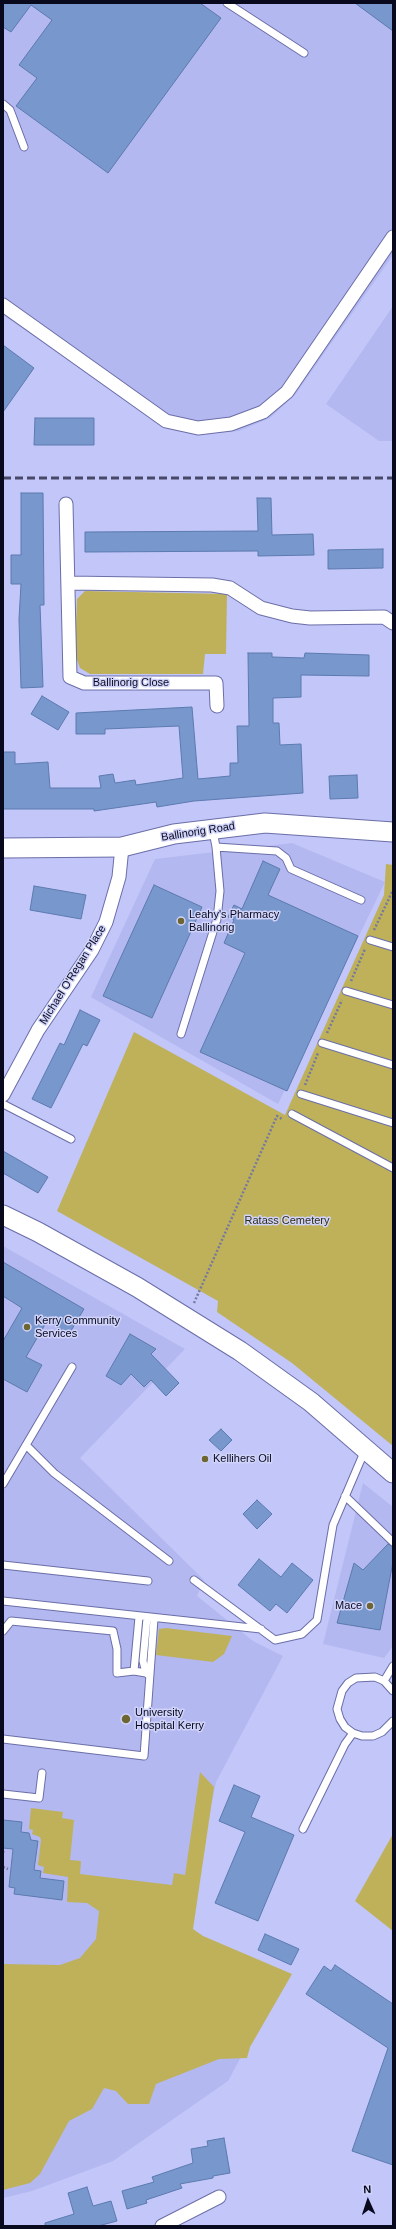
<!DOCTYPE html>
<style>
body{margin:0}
#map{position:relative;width:396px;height:2229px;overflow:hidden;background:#c2c6f8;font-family:Helvetica,sans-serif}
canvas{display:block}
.frame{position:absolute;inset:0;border:4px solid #09091e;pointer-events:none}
.north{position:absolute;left:348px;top:2181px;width:40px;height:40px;-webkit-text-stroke:3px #d1d4fa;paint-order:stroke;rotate:357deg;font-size:11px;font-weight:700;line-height:16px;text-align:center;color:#09091e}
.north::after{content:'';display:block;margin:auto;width:14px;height:18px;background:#09091e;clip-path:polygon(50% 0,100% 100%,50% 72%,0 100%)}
</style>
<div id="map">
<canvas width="396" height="2229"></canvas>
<div class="frame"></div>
<div class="north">N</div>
</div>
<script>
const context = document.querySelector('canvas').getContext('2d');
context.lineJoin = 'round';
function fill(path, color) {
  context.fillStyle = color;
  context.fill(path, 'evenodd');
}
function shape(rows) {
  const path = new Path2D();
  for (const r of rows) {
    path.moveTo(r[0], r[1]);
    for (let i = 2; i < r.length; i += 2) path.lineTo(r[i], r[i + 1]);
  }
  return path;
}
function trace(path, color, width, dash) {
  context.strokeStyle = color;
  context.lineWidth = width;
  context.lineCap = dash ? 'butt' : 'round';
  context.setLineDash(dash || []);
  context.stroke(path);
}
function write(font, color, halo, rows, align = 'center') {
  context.font = font + ' Helvetica,sans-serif';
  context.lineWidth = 3;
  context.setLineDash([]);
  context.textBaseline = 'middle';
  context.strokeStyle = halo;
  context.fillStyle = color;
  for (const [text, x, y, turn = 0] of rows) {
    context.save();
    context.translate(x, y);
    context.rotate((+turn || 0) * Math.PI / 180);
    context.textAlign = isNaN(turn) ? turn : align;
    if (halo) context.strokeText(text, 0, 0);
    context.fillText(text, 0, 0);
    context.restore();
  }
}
const built = shape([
 [3,3,393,3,393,255,295,395,270,418,239,431,203,434,167,427,3,315],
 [393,306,393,441,379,441,326,404],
 [292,843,385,882,278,1104,91,997,155,859],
 [3,1246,185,1349,80,1458,204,1580,197,1596,253,1641,283,1656,216,1782,175,1976,248,2044,228,2081,113,2161,32,2191,3,2198],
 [363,1483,393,1507,393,1646,384,1658,323,1644]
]);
const green = shape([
 [85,591,227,594,226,654,205,654,203,674,90,674,80,668,75,654,77,599],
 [386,864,393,865,393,1446,292,1363,217,1312,218,1301,57,1211,134,1032,285,1115,384,895],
 [166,1628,232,1636,224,1654,213,1662,156,1655,159,1629],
 [200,1772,214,1787,193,1929,203,1936,292,1974,250,2047,247,2058,219,2059,156,2084,149,2104,128,2104,116,2091,104,2088,92,2109,69,2121,40,2174,30,2183,3,2190,3,1964,60,1965,80,1958,96,1939,99,1911,87,1903,67,1902,68,1877,43,1873,44,1867,38,1865,41,1840,40,1837,32,1834,33,1830,29,1829,31,1808,63,1812,62,1818,74,1820,70,1860,81,1861,80,1874,172,1885,174,1873,185,1875],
 [393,1834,393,1931,355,1901]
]);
const building = shape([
 [3,3,200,3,221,18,108,173,16,106,37,78,19,65,52,20,31,5,11,32,3,27,3,3],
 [355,3,393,3,393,31,355,3],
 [3,345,34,368,3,412,3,345],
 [35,418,94,418,94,445,34,445,35,418],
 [21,493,43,493,44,605,40,605,43,687,21,688,19,619,21,584,11,584,11,555,21,555,21,493],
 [257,498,271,498,272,535,313,534,314,555,258,556,258,551,85,552,85,532,258,531,257,498],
 [383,549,383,568,328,569,328,550,383,549],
 [248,653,272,653,272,657,304,658,305,653,369,655,369,676,301,675,301,697,273,698,273,723,279,723,280,745,301,744,303,793,194,801,157,807,156,802,94,811,94,809,3,809,3,752,15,752,15,764,48,762,50,788,101,788,99,776,113,774,115,783,135,780,136,785,183,778,179,726,105,729,105,734,76,734,76,713,192,707,198,779,230,776,230,763,238,763,237,726,249,726,248,653],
 [42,696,69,712,58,730,31,714,42,696],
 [357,775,358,798,330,799,329,776,357,775],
 [263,861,280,869,268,895,358,936,287,1091,200,1052,245,953,224,943,234,920,228,917,234,905,242,909,263,861],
 [154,885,202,907,152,1018,103,996,154,885],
 [34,886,86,895,81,919,30,910,34,886],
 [80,1010,100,1020,87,1046,83,1044,51,1108,32,1099,60,1043,64,1045,80,1010],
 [3,1151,48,1177,38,1193,3,1173,3,1151],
 [3,1262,84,1309,69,1334,47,1321,26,1357,42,1365,27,1392,3,1379,3,1341,22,1308,3,1296,3,1262],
 [130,1334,156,1349,151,1354,179,1383,166,1396,151,1380,144,1387,131,1374,121,1385,106,1376,130,1334],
 [221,1429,232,1440,221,1451,209,1440,221,1429],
 [257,1500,272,1514,257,1529,243,1514,257,1500],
 [388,1544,393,1547,393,1562,380,1630,337,1623,354,1563,363,1570,388,1544],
 [259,1559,281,1577,292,1563,313,1580,287,1613,276,1604,270,1611,238,1585,259,1559],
 [234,1785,260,1796,251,1817,294,1835,258,1921,215,1903,245,1832,219,1821,234,1785],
 [3,1820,22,1822,21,1832,29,1833,31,1840,38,1841,34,1870,41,1871,40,1878,64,1881,62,1900,14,1894,15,1888,9,1887,13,1849,3,1848,3,1820],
 [265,1934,299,1949,291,1965,258,1950,265,1934],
 [335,1965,393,2004,393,2165,352,2151,388,2048,306,1994,324,1966,331,1971,335,1965],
 [224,2138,230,2173,213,2176,213,2178,180,2184,182,2188,146,2200,147,2203,127,2209,122,2191,154,2182,152,2177,193,2163,191,2149,208,2146,207,2141,224,2138],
 [87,2187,93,2206,111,2201,117,2221,98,2226,45,2226,45,2223,74,2214,68,2193,87,2187]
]);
const path = shape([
 [374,930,393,890],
 [351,981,365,949],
 [327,1033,342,1000],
 [305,1085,318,1053],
 [194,1303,277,1116,282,1119],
 [3,1852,4,1851],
 [3,1867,8,1869]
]);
const lane = shape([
 [227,3,304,53],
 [3,104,10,110,24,147],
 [213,831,216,847,277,851,286,858,291,869,361,900],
 [370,940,393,947],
 [346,991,393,1005],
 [181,1034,217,919,220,891,216,847],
 [322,1043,393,1065],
 [301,1094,393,1123],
 [3,1104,71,1139],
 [292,1114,393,1168],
 [26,1445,54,1473,169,1561],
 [3,1484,72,1367],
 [345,1496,393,1542],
 [3,1565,148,1581],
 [194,1580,275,1640,302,1634,317,1620,333,1525,365,1450],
 [3,1601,261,1629],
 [147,1618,143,1661,146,1673,149,1675],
 [3,1631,11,1621,113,1631,117,1649,117,1673,134,1671,146,1673],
 [134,1671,139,1617],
 [384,1681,393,1666],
 [393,1691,384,1681,375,1677,356,1678,348,1683,342,1691,337,1709,340,1719,345,1727,353,1733,362,1736,373,1736,382,1732,393,1721],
 [3,1739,144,1756,154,1619],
 [3,1794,39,1798,42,1773],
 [303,1829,345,1744,353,1733]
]);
const street = shape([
 [3,305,166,421,198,428,231,424,263,412,287,392,393,237],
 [66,504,70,677,84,683,216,683,217,706],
 [68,583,212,585,230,588,261,608,292,616,310,618,384,617,393,623],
 [3,1095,38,1030,92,950,106,922,119,877,122,847],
 [162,2226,219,2197]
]);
const secondary = shape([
 [3,848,122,847,174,834,265,823,393,832],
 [3,1215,38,1232,137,1287,240,1351,311,1402,393,1473]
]);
const rail = shape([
 [3,478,393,478]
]);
const markers = [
 [181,921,4,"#6d6632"],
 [27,1327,4,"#6d6632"],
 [205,1459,4,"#6d6632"],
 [370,1606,4,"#6d6632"],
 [126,1719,5,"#6d6632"]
];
const streetNames = [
 ["Ballinorig Close",131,683],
 ["Ballinorig Road",198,832,-9],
 ["Michael O'Regan Place",73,975,-58]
];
const poiNames = [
 ["Leahy's Pharmacy",189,915],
 ["Ballinorig",189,928],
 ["Kerry Community",35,1321],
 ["Services",35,1334],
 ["Kellihers Oil",213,1459],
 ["Mace",362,1606,"right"],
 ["University",135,1713],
 ["Hospital Kerry",135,1726]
];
const parkNames = [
 ["Ratass Cemetery",287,1221]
];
fill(built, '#b4b8f0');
fill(green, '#beb15a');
fill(building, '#7897cd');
trace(building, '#5c7aaf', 1);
trace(lane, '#6b6ea7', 9);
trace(street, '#6b6ea7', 15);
trace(secondary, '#6b6ea7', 21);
trace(path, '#76799f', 2.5, [2, 2]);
trace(lane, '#fff', 7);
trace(street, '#fff', 13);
trace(secondary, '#fff', 19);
trace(rail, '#484968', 3, [8, 4]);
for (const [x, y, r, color] of markers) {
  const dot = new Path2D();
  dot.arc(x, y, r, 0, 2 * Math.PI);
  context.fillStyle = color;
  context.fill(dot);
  trace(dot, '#d1d4fa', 1.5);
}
write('11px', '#09091e', '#d1d4fa', streetNames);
write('11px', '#09091e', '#d1d4fa', poiNames, 'left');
write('11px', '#302d17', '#d1d4fa', parkNames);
</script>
